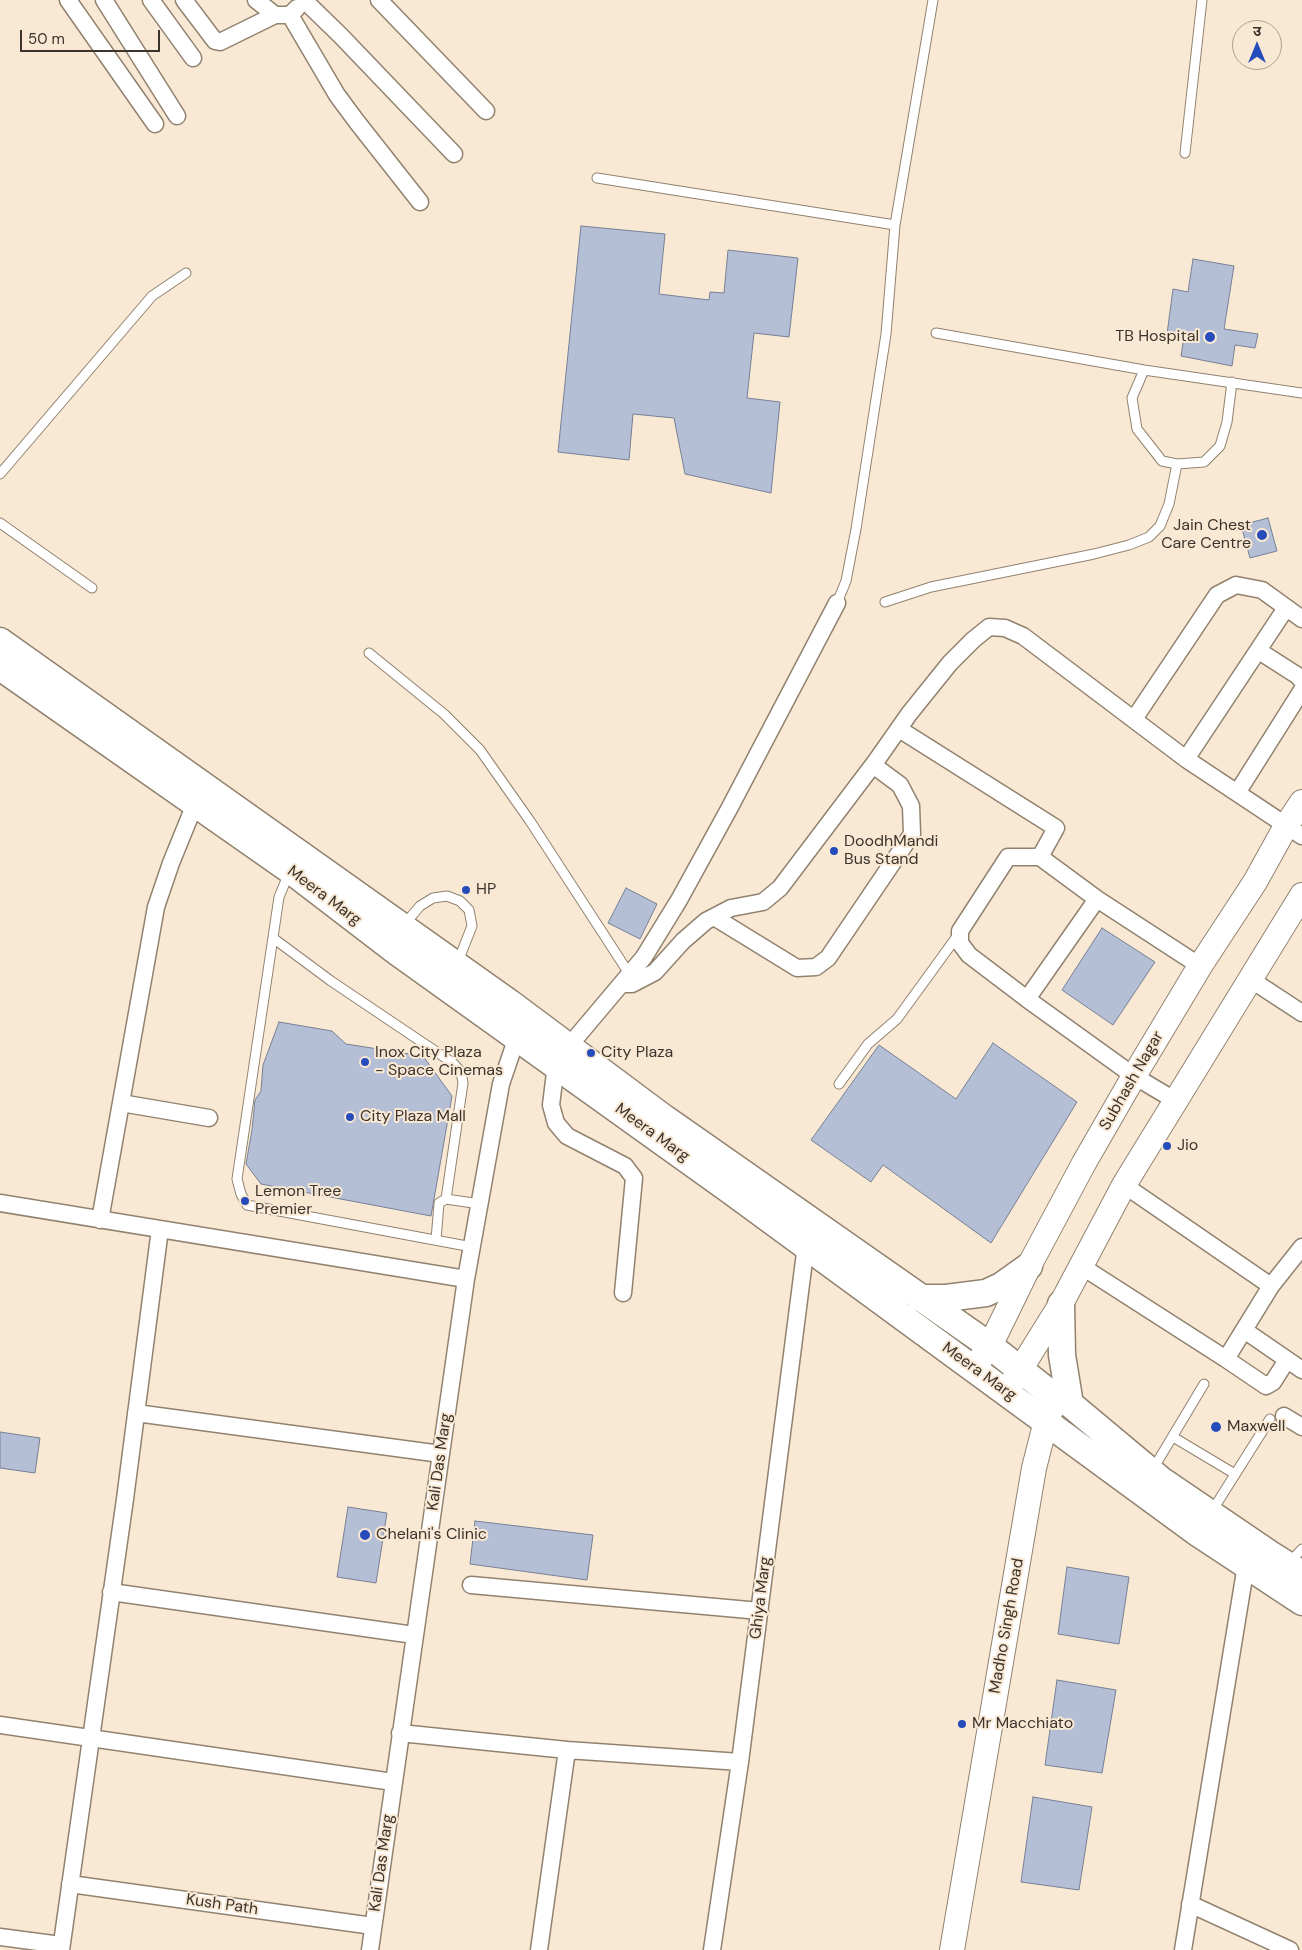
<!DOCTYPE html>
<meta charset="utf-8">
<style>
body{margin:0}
#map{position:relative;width:1302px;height:1950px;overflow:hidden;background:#f9e9d4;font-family:"DM Sans","Noto Sans Devanagari",sans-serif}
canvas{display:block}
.north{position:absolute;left:1232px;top:20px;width:50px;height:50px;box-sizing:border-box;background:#f9e9d4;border:1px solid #ada191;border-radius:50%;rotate:0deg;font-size:14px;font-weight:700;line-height:20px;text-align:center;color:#3b342c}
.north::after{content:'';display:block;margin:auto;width:18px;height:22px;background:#254cba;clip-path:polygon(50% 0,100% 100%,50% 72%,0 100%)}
.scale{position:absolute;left:20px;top:30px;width:140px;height:22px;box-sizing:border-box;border:2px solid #3b342c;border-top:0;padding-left:6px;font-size:15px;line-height:18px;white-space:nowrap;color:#3b342c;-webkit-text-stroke:4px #f9e9d4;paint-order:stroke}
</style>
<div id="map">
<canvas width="1302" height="1950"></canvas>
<div class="north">उ</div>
<div class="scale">50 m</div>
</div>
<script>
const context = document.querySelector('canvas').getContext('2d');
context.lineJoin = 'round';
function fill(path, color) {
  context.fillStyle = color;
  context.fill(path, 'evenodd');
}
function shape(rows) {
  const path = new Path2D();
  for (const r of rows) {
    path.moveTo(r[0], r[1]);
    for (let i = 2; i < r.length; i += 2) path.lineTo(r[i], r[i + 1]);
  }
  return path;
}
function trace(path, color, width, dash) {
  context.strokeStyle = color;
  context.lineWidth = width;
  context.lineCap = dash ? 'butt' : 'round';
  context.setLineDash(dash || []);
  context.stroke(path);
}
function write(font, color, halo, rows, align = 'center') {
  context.font = font + ' "DM Sans",sans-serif';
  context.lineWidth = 4;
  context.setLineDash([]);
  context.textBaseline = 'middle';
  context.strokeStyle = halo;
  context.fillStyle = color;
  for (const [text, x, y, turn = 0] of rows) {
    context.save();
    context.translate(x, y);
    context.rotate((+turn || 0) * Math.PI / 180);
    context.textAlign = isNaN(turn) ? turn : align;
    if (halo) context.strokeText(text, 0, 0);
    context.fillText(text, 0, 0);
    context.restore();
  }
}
const building = shape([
 [581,226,665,234,659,294,709,300,710,292,724,293,728,250,798,258,789,337,754,333,747,398,780,402,771,493,685,474,674,418,633,414,629,460,558,452,581,226],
 [1193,259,1234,266,1224,329,1258,334,1255,348,1235,345,1232,366,1181,356,1184,336,1167,334,1173,289,1188,292,1193,259],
 [1268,518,1277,551,1250,558,1241,525,1268,518],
 [626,888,657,904,640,939,608,923,626,888],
 [1102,928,1155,962,1113,1025,1062,990,1102,928],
 [279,1022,332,1031,346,1044,423,1056,452,1096,431,1216,261,1184,246,1164,252,1130,255,1100,261,1091,263,1065,279,1022],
 [993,1043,1077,1102,991,1243,883,1165,871,1182,811,1140,879,1045,956,1099,993,1043],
 [0,1432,40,1438,35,1473,0,1468,0,1432],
 [348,1507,387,1513,376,1583,337,1577,348,1507],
 [475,1521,593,1535,587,1580,470,1564,475,1521],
 [1067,1567,1129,1577,1119,1644,1058,1634,1067,1567],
 [1057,1680,1116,1690,1102,1773,1045,1765,1057,1680],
 [1033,1797,1092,1807,1079,1890,1021,1882,1033,1797]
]);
const lane = shape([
 [1185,153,1202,0],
 [597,178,895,225],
 [936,333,1144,370,1302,393],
 [1144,370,1132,398,1137,429,1162,461,1177,464,1204,462,1220,446,1227,422,1232,382],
 [0,474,152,296,186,273],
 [0,523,92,588],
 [885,602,931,587,1094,554,1129,545,1149,537,1160,526,1169,504,1177,464],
 [837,603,846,581,856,529,886,334,895,225,933,0],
 [369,653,444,714,480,750,530,821,630,975],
 [289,873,279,897,237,1179,241,1194,247,1205,472,1247],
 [403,926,420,906,433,898,447,896,460,901,469,910,472,926,457,964],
 [273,938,331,981,453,1063,461,1072,463,1083,446,1199],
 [839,1084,868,1044,897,1019,958,935],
 [436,1240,439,1203,446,1199,480,1204],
 [1173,1437,1235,1474],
 [1153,1469,1204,1384],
 [1212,1511,1270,1419],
 [1289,1563,1302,1549]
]);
const street = shape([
 [68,0,155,124],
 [104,0,177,116],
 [151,0,193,58],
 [184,0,215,41,220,42,275,15,290,15,297,8],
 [256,0,275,15],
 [379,0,486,111],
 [305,1,341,36,454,154],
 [290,15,337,95,357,122,420,202],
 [1259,651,1298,676,1302,681],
 [1134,719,1217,595,1236,585,1262,590,1302,619],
 [899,729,1056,828,1040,857],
 [1186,759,1286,608],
 [1237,793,1302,690],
 [714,917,797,968,816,967,828,958,912,834,911,806,900,785,873,765],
 [1250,979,1302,1013],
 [622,984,632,984,655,972,683,941,706,921,731,908,763,902,780,888,876,761,909,714,950,663,973,640,989,627,1005,628,1023,636,1186,759,1302,836],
 [1027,999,1097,899],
 [1176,1101,1134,1076,1027,999,969,955,960,943,960,931,1008,857,1040,857,1097,899,1200,966],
 [121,1103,209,1118],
 [1124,1185,1271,1286,1302,1247],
 [0,1203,466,1279],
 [100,1220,156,907,171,863,195,804],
 [1081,1266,1226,1359,1271,1286],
 [623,1293,634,1178,625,1166,567,1136,556,1123,551,1105,556,1065,569,1046,644,957,679,900,729,809,837,603],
 [1244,1330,1302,1370],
 [1226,1359,1266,1386,1273,1382,1287,1360],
 [136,1413,441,1454],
 [1284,1416,1302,1427],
 [471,1585,760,1611],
 [111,1592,414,1635],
 [0,1725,393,1782],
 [400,1733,567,1750,740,1762],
 [70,1884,373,1926],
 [1190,1904,1290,1950],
 [0,1937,61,1945],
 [61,1950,125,1499,160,1229],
 [370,1950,466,1279,501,1084,517,1037,521,1031],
 [539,1950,567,1750],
 [712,1950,740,1762,806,1245],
 [1183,1950,1246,1565]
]);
const secondary = shape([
 [974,1368,990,1346,1029,1266,1084,1163,1134,1076,1200,966,1255,882,1286,826,1302,802],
 [1010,1386,1061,1304,1124,1185,1302,895],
 [952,1950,1034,1468,1046,1421,1054,1404]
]);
const primary = shape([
 [0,641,510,1003,664,1118,990,1346,1050,1393,1070,1404,1161,1480,1270,1554,1302,1574],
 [0,667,290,870,397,952,728,1189,1199,1534,1302,1602],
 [920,1298,946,1298,986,1293,1001,1286,1029,1266],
 [1061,1304,1062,1355,1070,1404]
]);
const markers = [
 [1210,337,6,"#254cba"],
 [1262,535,6,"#254cba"],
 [834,851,5,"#254cba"],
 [466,890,5,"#254cba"],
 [591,1053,5,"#254cba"],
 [365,1062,5,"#254cba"],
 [350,1117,5,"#254cba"],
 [1167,1146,5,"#254cba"],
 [245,1201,5,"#254cba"],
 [1216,1427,6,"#254cba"],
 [365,1535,6,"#254cba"],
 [962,1724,5,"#254cba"]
];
const poiNames = [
 ["TB Hospital",1199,337,"right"],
 ["Jain Chest",1251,526,"right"],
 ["Care Centre",1251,544,"right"],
 ["DoodhMandi",844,842],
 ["Bus Stand",844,860],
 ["HP",476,890],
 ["Inox City Plaza",375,1053],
 ["- Space Cinemas",375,1071],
 ["City Plaza",601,1053],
 ["City Plaza Mall",360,1117],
 ["Jio",1177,1146],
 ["Lemon Tree",255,1192],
 ["Premier",255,1210],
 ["Maxwell",1227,1427],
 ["Chelani's Clinic",376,1535],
 ["Mr Macchiato",972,1724]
];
const streetNames = [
 ["Meera Marg",324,896,37],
 ["Subhash Nagar",1132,1081,-60],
 ["Meera Marg",652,1133,36],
 ["Meera Marg",979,1372,36],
 ["Kali Das Marg",440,1462,-82],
 ["Ghiya Marg",761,1598,-83],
 ["Madho Singh Road",1007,1626,-80],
 ["Kali Das Marg",382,1863,-82],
 ["Kush Path",222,1905,8]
];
fill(building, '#b4bfd5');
trace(building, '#768095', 1);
trace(lane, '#91826f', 11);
trace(street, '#91826f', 19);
trace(secondary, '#91826f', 26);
trace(primary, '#91826f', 29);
trace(lane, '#fff', 9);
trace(street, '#fff', 16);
trace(secondary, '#fff', 24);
trace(primary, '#fff', 26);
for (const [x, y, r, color] of markers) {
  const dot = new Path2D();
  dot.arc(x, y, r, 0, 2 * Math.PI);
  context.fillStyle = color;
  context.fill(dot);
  trace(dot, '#f9e9d4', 2);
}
write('16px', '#3b342c', '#f9e9d4', poiNames, 'left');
write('16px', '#3b342c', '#f9e9d4', streetNames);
</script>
